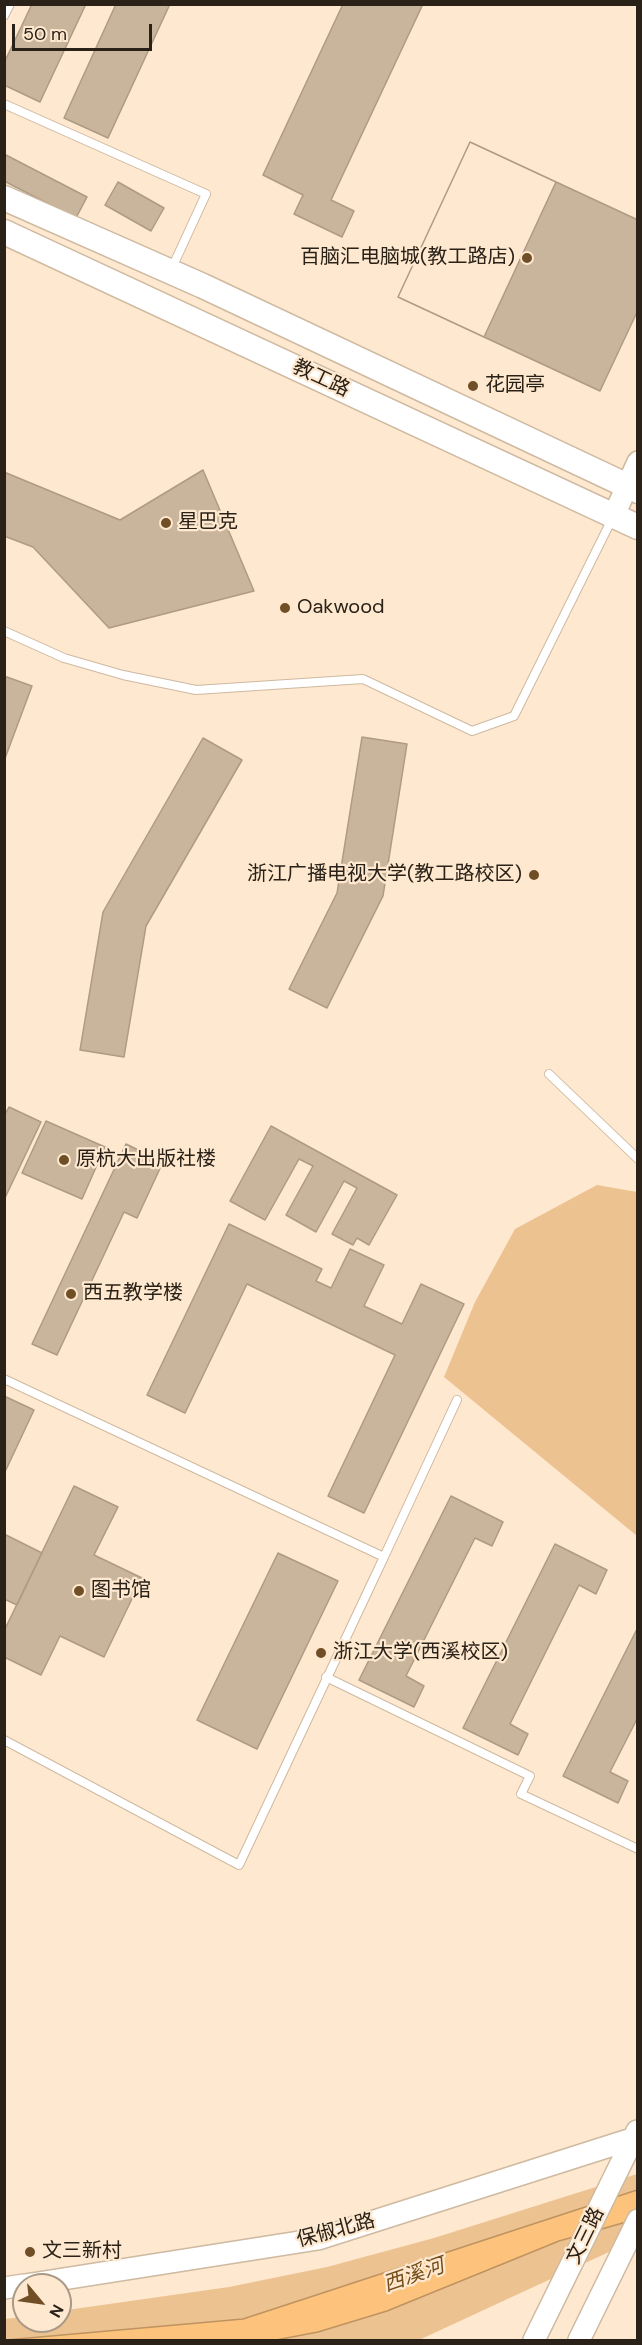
<!DOCTYPE html>
<meta charset="utf-8">
<style>
body{margin:0}
#map{position:relative;width:642px;height:2345px;overflow:hidden;background:#fee8cf;font-family:"DM Sans",sans-serif}
canvas{display:block}
.frame{position:absolute;inset:0;border:6px solid #2a2218;pointer-events:none}
.north{position:absolute;left:12px;top:2273px;width:60px;height:60px;box-sizing:border-box;background:#fee8cf;border:2px solid #a99986;border-radius:50%;rotate:119deg;font-size:16px;font-weight:700;line-height:24px;text-align:center;color:#2a2218}
.north::after{content:'';display:block;margin:auto;width:21px;height:27px;background:#704f26;clip-path:polygon(50% 0,100% 100%,50% 72%,0 100%)}
.scale{position:absolute;left:12px;top:24px;width:140px;height:27px;box-sizing:border-box;border:3px solid #2a2218;border-top:0;padding-left:8px;font-size:18px;line-height:21px;white-space:nowrap;color:#2a2218;-webkit-text-stroke:4px #fee8cf;paint-order:stroke}
</style>
<div id="map">
<canvas width="642" height="2345"></canvas>
<div class="frame"></div>
<div class="north">N</div>
<div class="scale">50 m</div>
</div>
<script>
const context = document.querySelector('canvas').getContext('2d');
context.lineJoin = 'round';
function fill(path, color) {
  context.fillStyle = color;
  context.fill(path, 'evenodd');
}
function shape(rows) {
  const path = new Path2D();
  for (const r of rows) {
    path.moveTo(r[0], r[1]);
    for (let i = 2; i < r.length; i += 2) path.lineTo(r[i], r[i + 1]);
  }
  return path;
}
function trace(path, color, width, dash) {
  context.strokeStyle = color;
  context.lineWidth = width;
  context.lineCap = dash ? 'butt' : 'round';
  context.setLineDash(dash || []);
  context.stroke(path);
}
function write(font, color, halo, rows, align = 'center') {
  context.font = font + ' "DM Sans","Noto Sans SC",sans-serif';
  context.lineWidth = 4.5;
  context.setLineDash([]);
  context.textBaseline = 'middle';
  context.strokeStyle = halo;
  context.fillStyle = color;
  for (const [text, x, y, turn = 0] of rows) {
    context.save();
    context.translate(x, y);
    context.rotate((+turn || 0) * Math.PI / 180);
    context.textAlign = isNaN(turn) ? turn : align;
    if (halo) context.strokeText(text, 0, 0);
    context.fillText(text, 0, 0);
    context.restore();
  }
}
const green = shape([
 [597,1185,637,1192,637,1536,444,1377,475,1302,515,1229],
 [637,2174,637,2239,419,2340,5,2340,4,2319,24,2317,24,2321,60,2321,60,2311,229,2287,327,2267,434,2238]
]);
const water = shape([
 [637,2190,637,2219,559,2241,387,2311,318,2332,276,2340,6,2340,243,2319,637,2190]
]);
const building = shape([
 [32,4,86,4,40,102,4,85,4,63,32,4],
 [116,4,170,4,108,138,64,118,116,4],
 [343,4,423,4,331,200,354,211,342,237,294,214,303,195,263,175,343,4],
 [470,142,638,220,638,310,600,391,398,297,470,142],
 [470,142,556,182,484,337,398,297,470,142],
 [4,154,87,197,76,218,4,181,4,154],
 [118,182,164,208,151,231,105,205,118,182],
 [203,470,254,591,109,628,33,547,4,536,4,472,120,520,203,470],
 [4,676,32,686,4,761,4,676],
 [362,737,407,744,383,896,327,1008,289,989,337,893,362,737],
 [203,738,242,760,146,926,124,1057,80,1050,103,912,203,738],
 [9,1107,41,1122,4,1200,4,1116,9,1107],
 [46,1121,105,1147,82,1199,22,1173,46,1121],
 [271,1126,397,1195,369,1245,357,1238,353,1245,332,1234,357,1188,344,1181,316,1232,286,1215,313,1166,299,1159,265,1220,230,1201,271,1126],
 [126,1144,163,1162,137,1218,124,1212,57,1355,32,1344,126,1144],
 [229,1224,322,1269,316,1281,331,1288,350,1249,384,1265,364,1306,402,1324,421,1284,464,1304,364,1513,328,1496,395,1355,247,1284,185,1413,147,1395,229,1224],
 [4,1396,34,1410,4,1474,4,1396],
 [74,1486,118,1507,94,1555,142,1578,104,1657,60,1636,41,1675,4,1657,4,1631,74,1486],
 [451,1496,503,1522,492,1546,475,1538,406,1676,424,1686,414,1707,359,1680,451,1496],
 [4,1534,42,1553,17,1605,4,1599,4,1534],
 [555,1544,607,1570,596,1594,579,1585,510,1724,528,1734,518,1755,463,1728,555,1544],
 [278,1553,338,1581,257,1749,197,1720,278,1553],
 [638,1627,638,1717,610,1772,628,1781,618,1803,563,1776,638,1627]
]);
const lane = shape([
 [4,16,10,4],
 [4,104,206,194,171,270],
 [4,631,64,658,123,675,196,690,363,679,472,731,514,716,612,519],
 [549,1074,638,1159],
 [4,1379,384,1557,239,1865,4,1740],
 [384,1557,457,1400],
 [326,1677,530,1776,521,1794,638,1849]
]);
const secondary = shape([
 [614,515,638,462],
 [25,2285,318,2239,638,2137],
 [4,2288,24,2285],
 [534,2340,637,2131],
 [579,2340,638,2220]
]);
const primary = shape([
 [4,198,203,286,638,491],
 [4,232,638,527]
]);
const markers = [
 [527,258,6,"#704f26"],
 [473,386,6,"#704f26"],
 [166,523,6,"#704f26"],
 [285,608,6,"#704f26"],
 [534,875,6,"#704f26"],
 [64,1160,6,"#704f26"],
 [71,1294,6,"#704f26"],
 [79,1591,6,"#704f26"],
 [321,1653,6,"#704f26"],
 [30,2252,6,"#704f26"]
];
const poiNames = [
 ["百脑汇电脑城(教工路店)",515,258,"right"],
 ["花园亭",485,386],
 ["星巴克",178,523],
 ["Oakwood",297,608],
 ["浙江广播电视大学(教工路校区)",522,875,"right"],
 ["原杭大出版社楼",76,1160],
 ["西五教学楼",83,1294],
 ["图书馆",91,1591],
 ["浙江大学(西溪校区)",333,1653],
 ["文三新村",42,2252]
];
const streetNames = [
 ["教工路",321,379,25],
 ["保俶北路",336,2231,-15],
 ["文三路",586,2236,-64]
];
const waterNames = [
 ["西溪河",414,2276,-19]
];
fill(green, '#edc291');
fill(water, '#fdc37d');
trace(water, '#be935f', 1.5);
fill(building, '#c9b49c');
trace(building, '#af9a83', 1.5);
trace(lane, '#ceb9a1', 10);
trace(secondary, '#ceb9a1', 24);
trace(primary, '#ceb9a1', 27);
trace(lane, '#fff', 8);
trace(secondary, '#fff', 21);
trace(primary, '#fff', 24);
for (const [x, y, r, color] of markers) {
  const dot = new Path2D();
  dot.arc(x, y, r, 0, 2 * Math.PI);
  context.fillStyle = color;
  context.fill(dot);
  trace(dot, '#fee8cf', 2);
}
write('20px', '#2a2218', '#fee8cf', poiNames, 'left');
write('20px', '#2a2218', '#fee8cf', streetNames);
write('italic 21px', '#744e1a', '#fee8cf', waterNames);
</script>
